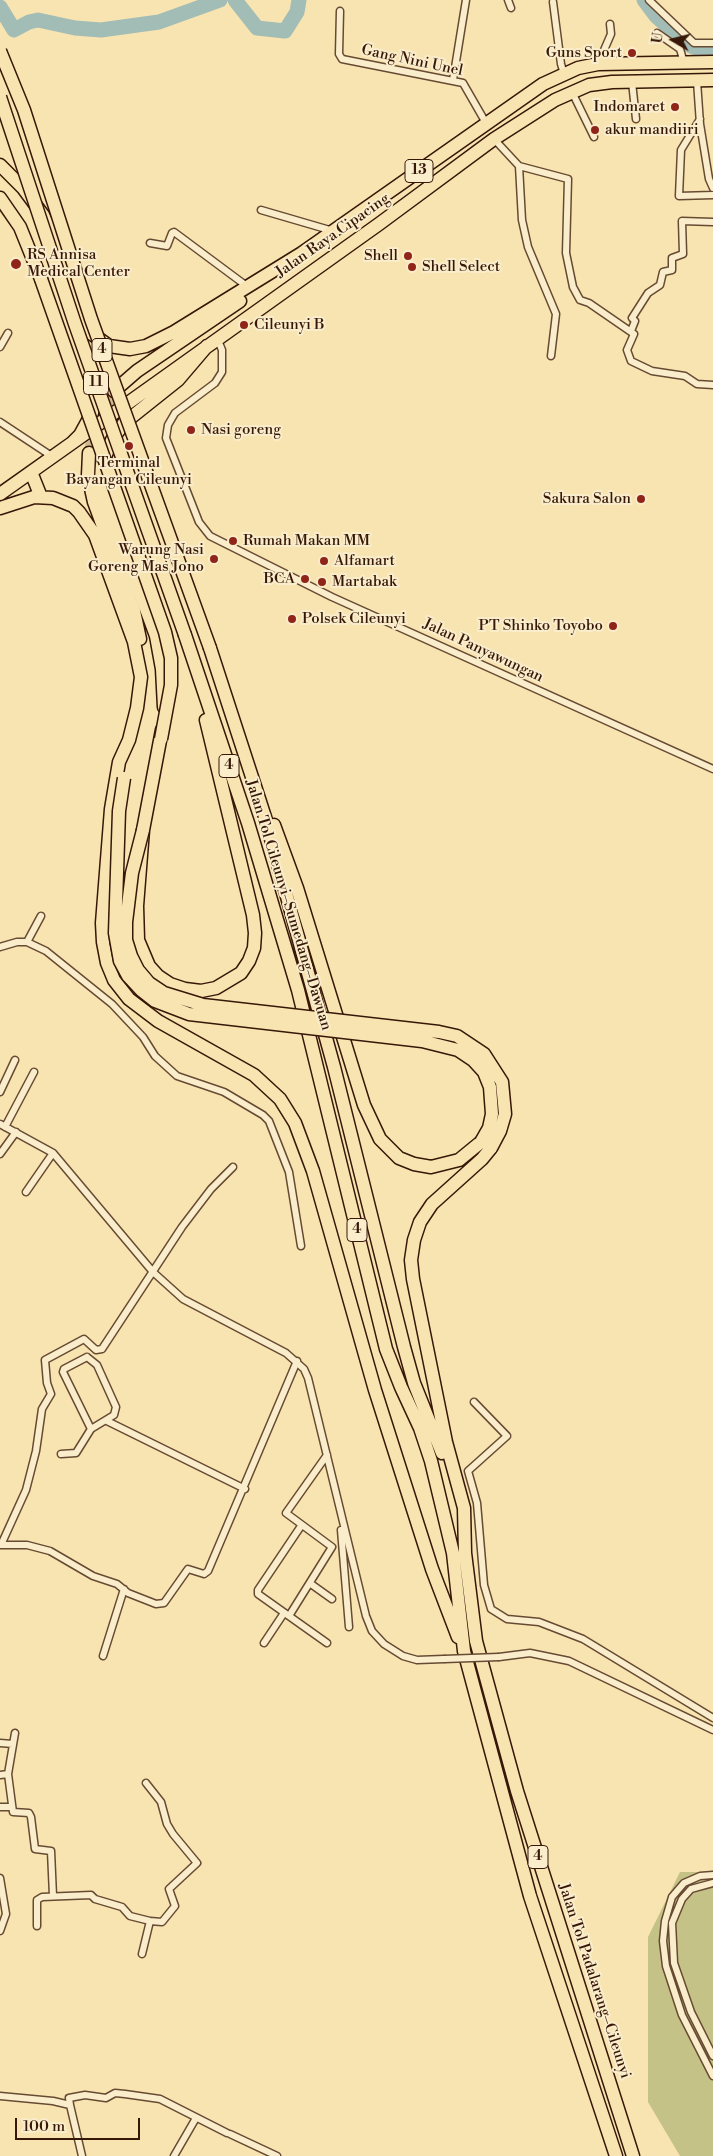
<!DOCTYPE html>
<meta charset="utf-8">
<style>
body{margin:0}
#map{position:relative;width:713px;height:2156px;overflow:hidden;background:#f8e4b1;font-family:"Libre Bodoni",serif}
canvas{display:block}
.north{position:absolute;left:648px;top:15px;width:50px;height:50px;-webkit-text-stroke:4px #faedcc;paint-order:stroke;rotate:278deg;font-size:14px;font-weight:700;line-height:20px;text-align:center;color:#371707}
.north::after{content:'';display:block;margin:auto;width:18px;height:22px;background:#371707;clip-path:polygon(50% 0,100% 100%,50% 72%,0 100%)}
.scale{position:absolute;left:15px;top:2118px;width:125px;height:22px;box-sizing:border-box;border:2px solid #371707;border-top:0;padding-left:6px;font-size:15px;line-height:18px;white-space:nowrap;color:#371707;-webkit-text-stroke:4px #faedcc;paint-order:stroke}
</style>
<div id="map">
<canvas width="713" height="2156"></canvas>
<div class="north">U</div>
<div class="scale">100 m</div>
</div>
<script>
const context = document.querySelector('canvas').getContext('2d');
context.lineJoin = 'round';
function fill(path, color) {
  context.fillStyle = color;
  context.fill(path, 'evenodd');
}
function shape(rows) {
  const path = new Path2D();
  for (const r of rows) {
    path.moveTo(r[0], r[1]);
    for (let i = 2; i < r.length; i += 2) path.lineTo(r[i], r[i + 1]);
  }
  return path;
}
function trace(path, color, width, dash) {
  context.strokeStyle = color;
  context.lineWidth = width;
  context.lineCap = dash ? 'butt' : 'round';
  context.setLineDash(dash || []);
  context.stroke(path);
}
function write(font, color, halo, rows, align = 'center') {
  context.font = font + ' "Libre Bodoni",serif';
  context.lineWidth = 4;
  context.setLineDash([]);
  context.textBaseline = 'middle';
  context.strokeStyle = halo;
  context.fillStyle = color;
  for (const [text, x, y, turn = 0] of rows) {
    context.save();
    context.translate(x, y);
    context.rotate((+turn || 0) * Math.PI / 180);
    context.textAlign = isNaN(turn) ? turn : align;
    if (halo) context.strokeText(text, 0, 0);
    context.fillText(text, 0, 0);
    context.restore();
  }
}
const green = shape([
 [680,1872,713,1872,713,2156,680,2156,648,2102,648,1937]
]);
const river = shape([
 [235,0,257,28,285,31,297,12,299,0],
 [644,0,656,16,689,45,701,50,713,48],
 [0,7,14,30,29,22,38,20,75,28,101,30,159,22,220,0]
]);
const highwayTunnel = shape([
 [89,453,100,415,114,391]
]);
const street = shape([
 [508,0,511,8],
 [649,0,694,43,713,43],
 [553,2,561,64,564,74],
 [340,11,339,54,342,59,463,83,486,123],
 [657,33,680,49,684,63],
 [598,64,611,34,610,24],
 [453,80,466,0],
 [697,81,700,124,709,179,713,188],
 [632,82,636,119],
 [572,92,594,137],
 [700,119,681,150,679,196,713,195],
 [494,139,519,166,522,220,528,247,556,314,551,356],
 [519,166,568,179,566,253,573,287,580,300,589,303,634,334,627,350,631,361,652,371,685,376,697,384,713,385],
 [261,210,333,231],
 [150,243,167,246,172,233,174,232,248,287],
 [631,331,635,321,632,318,648,293,660,285,663,272,672,270,672,258,683,254,682,221,713,222],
 [217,338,222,350,222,372,215,383,175,413,168,425,166,438,199,522,210,536,332,597,713,769],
 [0,347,8,333],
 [0,422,53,457],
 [27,942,46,951,112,1004,143,1037,155,1056,177,1076,224,1092,263,1115,269,1121,289,1172,301,1246],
 [0,947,17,942,27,942,41,916],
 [0,1092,15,1060],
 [0,1124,53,1153,153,1272,183,1299,286,1353,304,1369,308,1378,366,1616,372,1631,384,1644,403,1656,417,1660,444,1659],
 [5,1127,34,1072],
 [0,1154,16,1132],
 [26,1192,53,1153],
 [87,1357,97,1365,116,1407,114,1415,91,1429,63,1372,64,1369,87,1357],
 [474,1402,507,1436,468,1471,477,1503,484,1585,491,1609,507,1619,539,1622,583,1639,713,1718],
 [107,1421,245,1489],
 [61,1454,76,1453,91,1429],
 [301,1526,258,1590,258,1594,327,1643],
 [341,1530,349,1627],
 [0,1545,27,1545,50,1551,93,1576,117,1584,128,1593,156,1604,164,1603,188,1569,204,1574,208,1571,297,1361],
 [1,1545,26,1490,36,1451,42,1409,51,1394,47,1383,45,1360,84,1339,96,1350,102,1349,182,1227,211,1189,233,1167],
 [311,1584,332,1599],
 [289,1616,332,1547,286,1513,327,1455],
 [264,1643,284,1613],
 [103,1656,124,1589],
 [499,1657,530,1653,569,1661,713,1730],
 [0,1743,13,1744],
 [8,1774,15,1733],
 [0,1775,8,1774,13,1812,29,1813,31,1817,35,1849,51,1851,53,1896],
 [0,1807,11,1807],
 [713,1875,700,1876,684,1883,672,1897,665,1921,663,1941,666,1966,682,2015,713,2076],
 [0,1878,6,1914,0,1931],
 [713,1883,691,1889,682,1899,672,1923,674,1963,691,2012,713,2056],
 [37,1926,37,1900,42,1897,91,1895,95,1899,122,1907,130,1916,150,1921,162,1922,175,1906,169,1889,197,1863,173,1834,167,1824,161,1802,146,1783],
 [142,1954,150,1921],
 [0,2096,53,2101,70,2105,82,2156],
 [70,2105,69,2098,85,2095,106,2098,115,2093,125,2094,160,2099,227,2133],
 [230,2134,277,2156],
 [174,2156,196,2118]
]);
const highway = shape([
 [0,165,23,188,43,215,58,247,84,326],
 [0,198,20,227,41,279],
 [82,318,92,334,109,346,130,349,146,346,174,332,302,253,543,84,578,68,598,64,713,62],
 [114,391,137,371,240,301],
 [72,443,379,224,494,139,555,100,589,85,612,82,713,80],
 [89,453,88,475,94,502,134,611,140,639],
 [31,472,41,497],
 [0,494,72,443,80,435,92,413,97,385],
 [0,508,34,497,53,498,73,506,79,512,95,535,134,642,141,677,137,708,129,740,119,762,111,809,102,923,103,942,107,963,114,980,129,999,158,1021,254,1075,280,1099,295,1123,313,1171,375,1390,432,1569,458,1637],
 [185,635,248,823,298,990,386,1349,401,1387,420,1428,431,1461,453,1553,464,1651,530,1896,616,2156],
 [210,648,265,817,334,1067,404,1347,414,1383,442,1453],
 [164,707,162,669,156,636,104,495,101,480,102,464,112,440,124,423,178,380,207,346],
 [162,730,143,830,137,906,138,940,149,966,158,976,170,984,185,989,201,991,216,988,241,973,249,961,254,948,255,933,253,915,206,720],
 [274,825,297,888,364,1105,380,1139,399,1158,414,1164,431,1167,459,1160,481,1142],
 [491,1148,482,1159,432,1204,420,1222,414,1240,411,1260,413,1279,446,1442,464,1508,465,1553,476,1641,517,1791,633,2156]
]);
const streetBridge = shape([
 [444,1659,499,1657]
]);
const highwayBridge = shape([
 [0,51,24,110,91,319,210,648],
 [0,97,75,324,185,635],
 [41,279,165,632,171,658,171,685,161,739],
 [124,778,119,811,115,933,120,961,128,976,141,990,155,1001,189,1014,422,1041,458,1050,473,1060,484,1072,490,1087,492,1114,489,1128,481,1142],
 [143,830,132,873,126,922,126,940,131,956,138,970,149,983,164,993,203,1005,439,1032,457,1036,484,1054,502,1082,505,1114,500,1131,491,1148]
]);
const markers = [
 [632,53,5,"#8f2418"],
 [675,107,5,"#8f2418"],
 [595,130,5,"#8f2418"],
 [408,256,5,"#8f2418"],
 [16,264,6,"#8f2418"],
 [412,267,5,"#8f2418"],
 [244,325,5,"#8f2418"],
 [191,430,5,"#8f2418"],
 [129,446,5,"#8f2418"],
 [641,499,5,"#8f2418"],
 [233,541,5,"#8f2418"],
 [214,559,5,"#8f2418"],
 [324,561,5,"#8f2418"],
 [305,579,5,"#8f2418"],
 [322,582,5,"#8f2418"],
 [292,619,5,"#8f2418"],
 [613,626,5,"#8f2418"]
];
const shields = [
 [419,171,28],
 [102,350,20],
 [96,383,25],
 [229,766,20],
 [357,1230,20],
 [538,1857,20]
];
const shieldNames = [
 ["13",419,171],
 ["4",102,350],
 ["11",96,383],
 ["4",229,766],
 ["4",357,1230],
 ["4",538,1857]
];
const poiNames = [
 ["Guns Sport",622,53,"right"],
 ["Indomaret",665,107,"right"],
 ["akur mandiiri",605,130],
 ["RS Annisa",27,255],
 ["Medical Center",27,272],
 ["Shell",398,256,"right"],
 ["Shell Select",422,267],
 ["Cileunyi B",254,325],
 ["Nasi goreng",201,430],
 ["Terminal",129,463,"center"],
 ["Bayangan Cileunyi",129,480,"center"],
 ["Sakura Salon",631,499,"right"],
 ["Rumah Makan MM",243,541],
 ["Warung Nasi",204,550,"right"],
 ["Goreng Mas Jono",204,567,"right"],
 ["Alfamart",334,561],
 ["BCA",295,579,"right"],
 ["Martabak",332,582],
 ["Polsek Cileunyi",302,619],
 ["PT Shinko Toyobo",603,626,"right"]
];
const streetNames = [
 ["Gang Nini Unel",412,61,12],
 ["Jalan Raya Cipacing",333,236,-35],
 ["Jalan Panyawungan",483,651,25],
 ["Jalan Tol Cileunyi–Sumedang–Dawuan",288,905,73],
 ["Jalan Tol Padalarang–Cileunyi",594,1981,72]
];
fill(green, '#c5c287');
trace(river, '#a2bcb6', 15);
trace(highwayTunnel, '#d1bb8f', 12, [12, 6]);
trace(street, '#674a32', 9);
trace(highway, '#371707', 15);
trace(street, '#faedcc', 6);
trace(highway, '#f8e4b1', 12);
trace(streetBridge, '#674a32', 9, []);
trace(highwayBridge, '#371707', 15, []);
trace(streetBridge, '#faedcc', 6);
trace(highwayBridge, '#f8e4b1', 12);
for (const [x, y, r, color] of markers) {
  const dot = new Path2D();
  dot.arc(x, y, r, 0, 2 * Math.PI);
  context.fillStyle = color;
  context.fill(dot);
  trace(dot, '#faedcc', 2);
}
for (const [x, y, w] of shields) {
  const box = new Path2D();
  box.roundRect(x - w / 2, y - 11.5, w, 23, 4);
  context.fillStyle = '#faedcc';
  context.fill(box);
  trace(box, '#371707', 1);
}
write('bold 14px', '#371707', null, shieldNames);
write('15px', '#371707', '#faedcc', poiNames, 'left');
write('15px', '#371707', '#faedcc', streetNames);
</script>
